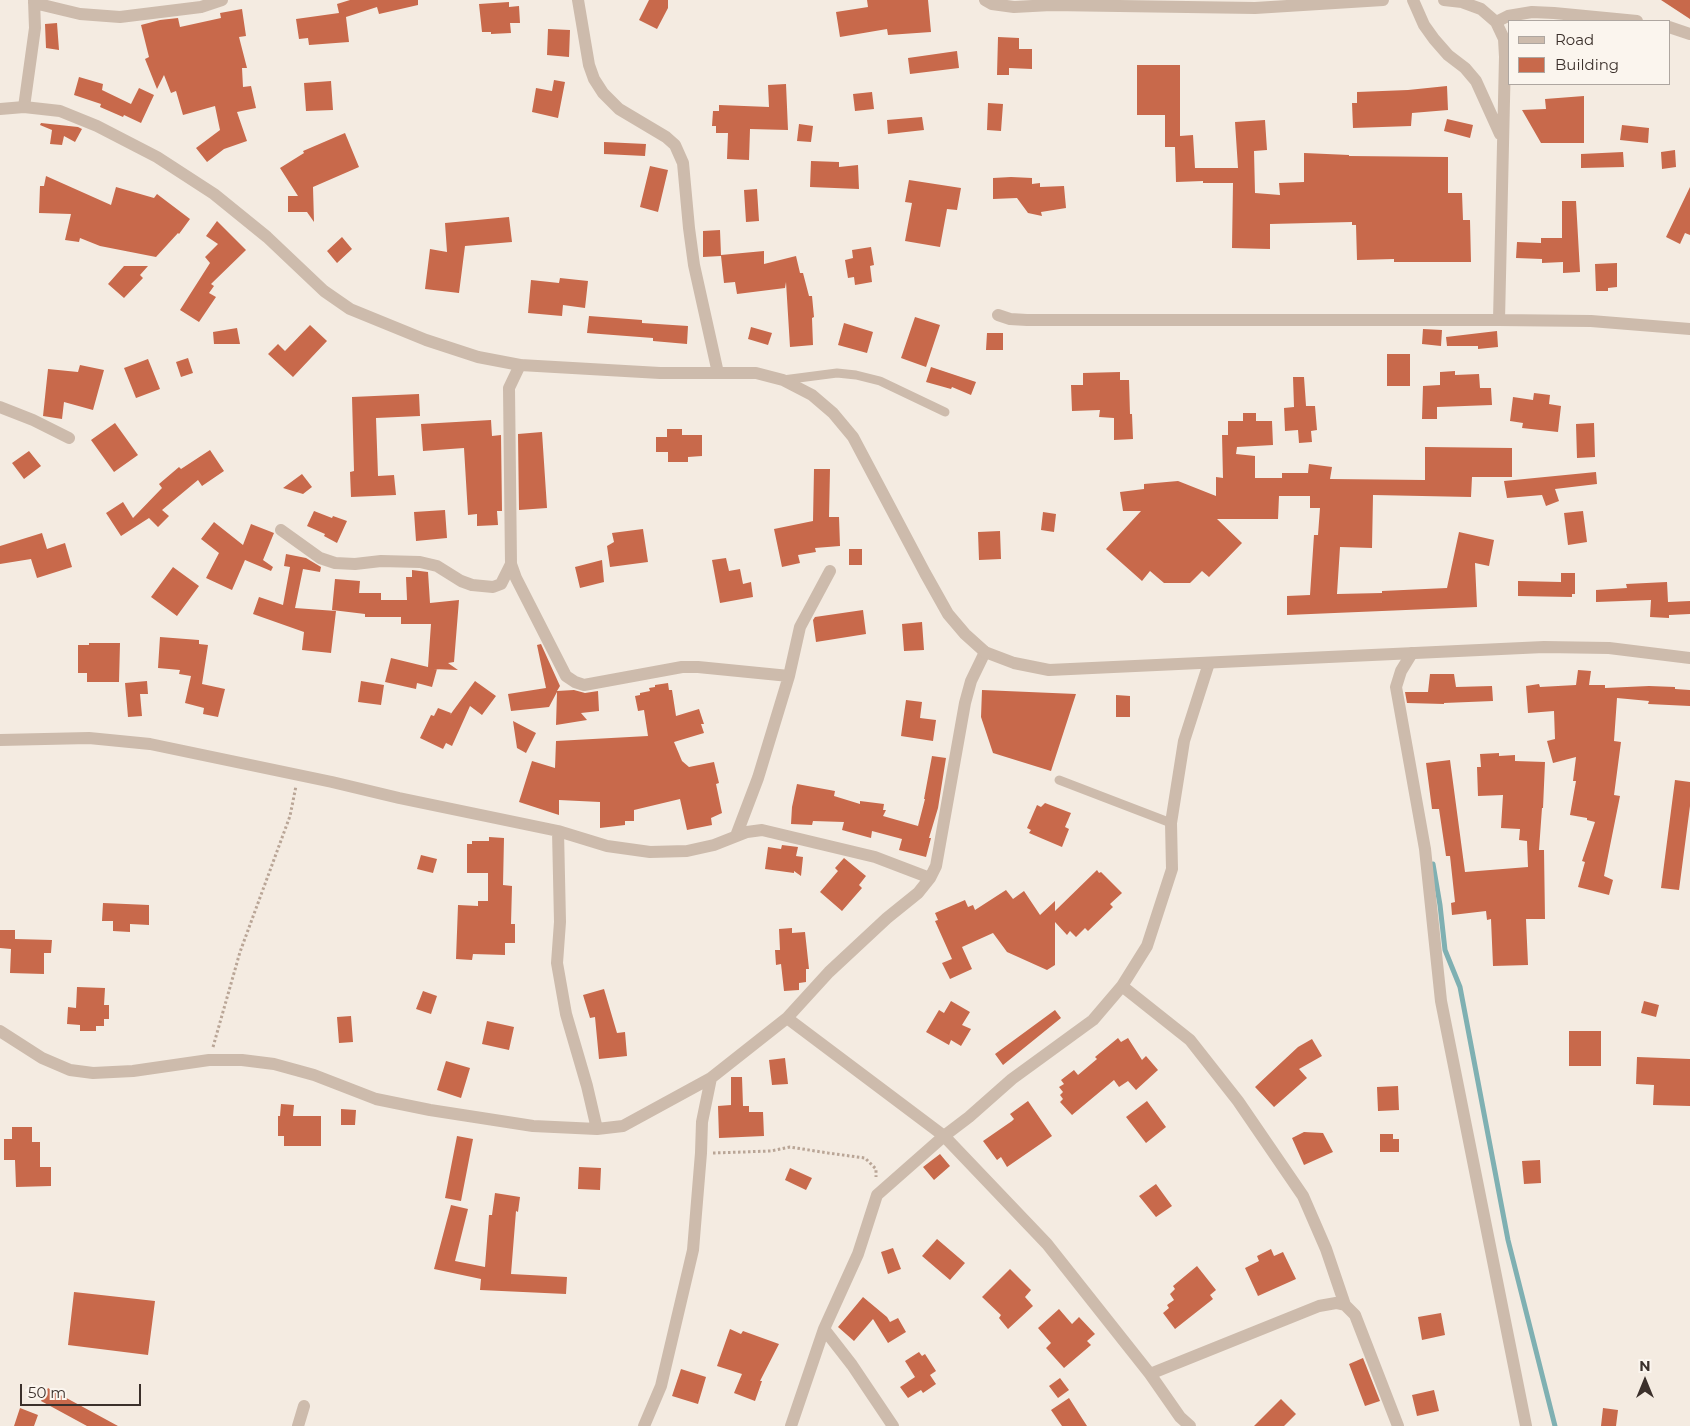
<!DOCTYPE html>
<style>
body{margin:0}
#map{position:relative;width:1690px;height:1426px;overflow:hidden;background:#f4ebe1;font-family:Montserrat,sans-serif}
canvas{display:block}
.legend{position:absolute;left:1508px;top:20px;width:162px;height:65px;box-sizing:border-box;background:#fbf5ee;border:1px solid #aea6a0;margin:0;padding:6px 9px;list-style:none;font-size:15px;color:#3b302b}
.legend li{display:flex;align-items:center;gap:10px;height:25px}
.legend b{width:25px;border:1px solid #aea6a0}
.north{position:absolute;left:1620px;top:1356px;width:50px;height:50px;-webkit-text-stroke:4px #fbf5ee;paint-order:stroke;rotate:0deg;font-size:14px;font-weight:700;line-height:20px;text-align:center;color:#3b302b}
.north::after{content:'';display:block;margin:auto;width:18px;height:22px;background:#3b302b;clip-path:polygon(50% 0,100% 100%,50% 72%,0 100%)}
.scale{position:absolute;left:20px;top:1384px;width:121px;height:22px;box-sizing:border-box;border:2px solid #3b302b;border-top:0;padding-left:6px;font-size:15px;line-height:18px;white-space:nowrap;color:#3b302b;-webkit-text-stroke:4px #fbf5ee;paint-order:stroke}
</style>
<div id="map">
<canvas width="1690" height="1426"></canvas>
<ul class="legend">
<li><b style="height:6px;background:#cdbbac"></b>Road</li>
<li><b style="height:14px;background:#c8694b"></b>Building</li>
</ul>
<div class="north">N</div>
<div class="scale">50 m</div>
</div>
<script>
const context = document.querySelector('canvas').getContext('2d');
context.lineJoin = 'round';
function shape(rows) {
  const path = new Path2D();
  for (const r of rows) {
    path.moveTo(r[0], r[1]);
    for (let i = 2; i < r.length; i += 2) path.lineTo(r[i], r[i + 1]);
  }
  return path;
}
function trace(path, color, width, dash) {
  context.strokeStyle = color;
  context.lineWidth = width;
  context.lineCap = dash ? 'butt' : 'round';
  context.setLineDash(dash || []);
  context.stroke(path);
}
function fill(path, color) {
  context.fillStyle = color;
  context.fill(path, 'evenodd');
}
const stream = shape([
 [1433,864,1440,905,1445,950,1460,987,1508,1240,1555,1426]
]);
const building = shape([
 [350,0,418,0,418,5,379,14,377,7,346,17,349,42,309,45,308,38,299,39,296,19,339,13,337,4],
 [649,0,668,0,668,8,657,29,639,20],
 [867,0,928,0,931,32,888,35,887,29,840,37,836,12,868,7],
 [1661,0,1690,0,1690,19],
 [509,2,509,7,519,6,520,23,510,23,511,33,491,34,491,32,482,32,479,4],
 [242,9,246,36,239,37,247,68,242,68,243,87,251,86,256,108,237,112,247,141,224,149,207,162,196,148,220,130,215,106,183,115,176,91,171,93,164,75,157,89,145,59,149,57,141,25,160,20,178,18,180,27,221,18,220,13],
 [57,23,59,50,46,48,45,24],
 [548,29,570,30,569,57,547,55],
 [998,37,1019,38,1019,49,1032,49,1032,69,1009,68,1009,75,997,75],
 [957,51,959,68,910,74,908,58],
 [1137,65,1180,65,1180,136,1193,135,1195,168,1238,168,1235,122,1265,120,1267,150,1254,151,1255,193,1280,195,1279,183,1304,182,1304,153,1349,155,1349,156,1448,157,1448,193,1462,193,1463,220,1470,220,1471,262,1394,262,1394,259,1357,260,1356,225,1352,225,1352,222,1270,224,1270,249,1232,248,1233,183,1203,183,1203,181,1176,182,1175,147,1165,147,1165,115,1137,115],
 [79,77,103,84,102,90,131,104,139,88,154,95,141,123,124,115,123,117,100,107,101,104,74,95],
 [554,80,565,82,558,118,532,112,536,88,552,91],
 [331,81,333,110,306,111,304,83],
 [786,84,788,130,750,129,749,160,727,159,728,133,716,133,716,126,712,126,713,111,719,111,719,105,769,107,768,85],
 [1447,86,1448,110,1412,113,1411,126,1353,128,1352,103,1357,103,1357,92,1408,90],
 [872,92,874,109,855,111,853,94],
 [1584,96,1584,143,1541,143,1522,110,1546,109,1545,99],
 [988,103,1003,104,1001,131,987,130],
 [922,117,924,130,888,134,887,120],
 [1447,119,1473,125,1470,138,1444,131],
 [41,123,78,127,82,129,75,142,64,136,62,145,50,144,52,130,40,125],
 [799,124,813,126,811,142,797,141],
 [1622,125,1649,128,1648,143,1620,140],
 [345,133,359,167,313,187,314,222,307,212,288,212,288,196,298,196,280,168,304,153,303,151],
 [604,142,646,144,645,156,604,154],
 [1675,150,1676,167,1662,169,1661,152],
 [1623,152,1624,167,1581,168,1581,154],
 [811,161,839,162,839,167,858,165,859,189,810,187],
 [650,166,668,170,658,212,640,207],
 [46,176,111,205,116,187,154,198,157,194,190,219,179,234,178,233,156,257,100,246,80,238,79,242,65,240,71,214,39,213,40,186,44,186],
 [1011,177,1032,178,1032,184,1040,183,1040,187,1064,186,1066,208,1041,212,1042,216,1028,213,1017,198,993,199,993,178],
 [909,180,961,188,957,210,947,209,940,247,905,241,912,203,905,202],
 [1690,187,1690,235,1685,233,1680,244,1666,237],
 [757,189,759,221,746,222,744,190],
 [1562,201,1576,201,1580,272,1563,273,1563,262,1542,263,1542,259,1516,258,1517,242,1541,243,1541,238,1562,238],
 [509,217,512,242,465,246,459,293,425,289,430,249,447,252,445,223],
 [217,221,246,250,211,284,214,286,209,293,216,297,199,322,180,310,210,263,205,257,218,244,206,236],
 [720,230,721,255,764,251,764,264,796,256,800,273,803,273,809,296,812,296,814,317,812,318,813,345,790,347,786,282,785,288,737,294,735,282,724,283,721,256,703,257,703,231],
 [342,237,352,249,337,263,327,251],
 [871,247,874,265,870,266,872,282,855,285,854,277,848,278,845,260,853,258,852,250],
 [1617,263,1617,287,1608,288,1608,291,1596,291,1595,264],
 [124,266,148,266,140,275,143,278,124,298,108,284],
 [560,278,588,281,585,308,563,305,562,316,528,313,531,280,559,283],
 [589,316,642,320,642,323,688,326,687,344,653,341,653,338,587,333],
 [915,317,940,325,926,367,901,358],
 [844,323,873,332,867,353,838,345],
 [310,325,327,341,293,377,268,354,278,344,285,351],
 [751,327,772,333,768,345,748,339],
 [237,328,240,344,214,344,213,332],
 [1423,329,1442,330,1441,346,1422,344],
 [1497,331,1498,347,1478,349,1478,346,1447,346,1446,337],
 [987,333,1003,333,1003,350,986,350],
 [1387,354,1410,354,1410,386,1387,386],
 [188,358,193,373,181,377,176,362],
 [148,359,160,389,136,398,124,368],
 [80,365,104,370,93,410,64,402,62,419,43,416,48,369,78,372],
 [931,367,976,382,971,395,952,387,951,389,926,382],
 [1455,371,1455,375,1479,374,1480,388,1491,388,1492,405,1437,407,1437,419,1422,419,1423,386,1440,385,1440,372],
 [1120,372,1120,380,1129,380,1130,414,1132,414,1133,439,1114,440,1114,418,1099,417,1100,410,1072,411,1071,385,1083,385,1083,373],
 [1293,377,1304,377,1306,406,1315,406,1317,430,1311,431,1312,442,1299,443,1298,430,1285,431,1284,408,1294,407],
 [1534,393,1550,395,1549,404,1561,406,1558,432,1522,428,1523,423,1510,421,1513,397,1533,400],
 [419,394,420,416,376,418,378,476,394,475,396,495,351,497,350,472,354,471,352,397],
 [1243,413,1256,413,1256,421,1272,421,1273,445,1237,447,1236,454,1255,456,1255,478,1282,478,1282,473,1308,473,1309,464,1332,467,1330,479,1425,480,1425,447,1512,448,1512,477,1472,477,1471,497,1373,495,1372,548,1340,547,1337,594,1382,593,1382,591,1447,588,1459,532,1494,540,1489,566,1475,563,1477,607,1287,615,1287,596,1310,595,1314,535,1318,535,1320,508,1310,508,1310,496,1279,496,1278,519,1217,519,1242,543,1209,577,1202,571,1190,583,1164,583,1150,571,1142,581,1106,549,1141,511,1123,511,1120,492,1144,489,1144,484,1178,481,1216,496,1216,477,1223,478,1222,435,1228,435,1228,421,1243,421],
 [491,420,492,436,501,435,502,511,497,511,498,525,477,526,477,514,468,515,464,448,423,451,421,424],
 [115,423,138,455,114,472,91,440],
 [1594,423,1595,457,1577,458,1576,424],
 [667,429,682,429,682,435,702,435,702,456,688,457,688,462,668,462,668,452,656,452,656,437,667,437],
 [542,432,547,508,519,510,518,434],
 [210,450,224,471,202,486,198,480,162,510,169,516,158,527,149,518,121,536,106,513,123,502,133,518,162,488,159,484,179,467,181,469],
 [29,451,41,466,24,479,12,463],
 [814,469,830,469,829,517,839,517,840,546,815,548,816,552,798,555,800,563,782,567,774,529,813,521],
 [1596,472,1597,484,1555,489,1559,501,1546,506,1542,495,1507,498,1504,481],
 [302,474,312,487,303,494,283,488],
 [445,510,447,538,416,541,414,512],
 [314,511,332,518,333,516,347,521,337,543,324,536,325,534,307,526],
 [1583,511,1587,542,1568,545,1564,513],
 [1043,512,1056,514,1054,532,1041,530],
 [214,522,243,545,251,524,274,533,263,560,273,567,271,571,245,560,232,590,206,578,219,553,201,539],
 [643,529,648,562,610,567,607,546,614,542,612,533],
 [1000,531,1001,559,979,560,978,532],
 [42,533,47,549,65,543,72,567,37,578,31,559,0,564,0,546],
 [849,549,862,549,862,565,849,565],
 [286,554,306,558,321,567,320,572,303,569,295,608,336,611,331,653,302,650,304,632,253,614,259,597,283,605,290,567,284,566],
 [726,558,729,571,740,569,743,584,751,582,753,597,720,603,712,560],
 [602,560,604,582,580,588,575,567],
 [173,567,199,586,177,616,151,597],
 [412,570,428,572,430,603,459,600,454,662,448,663,458,670,433,669,437,669,432,687,417,683,416,689,385,682,391,658,428,667,431,624,401,624,401,617,365,617,365,614,332,610,335,579,360,581,359,593,381,593,381,600,407,600,406,577,412,577],
 [1561,573,1575,573,1575,594,1572,594,1572,597,1518,596,1518,581,1561,582],
 [1667,582,1668,602,1690,601,1690,614,1669,615,1669,618,1650,617,1651,600,1596,602,1596,590,1627,588,1626,584],
 [863,610,866,634,816,642,813,620,815,617],
 [922,622,924,650,904,651,902,624],
 [160,637,199,640,199,644,208,645,202,684,225,689,218,717,203,714,204,708,185,703,191,676,179,674,180,670,158,668],
 [89,643,120,643,119,682,87,682,87,673,78,673,78,645,89,645],
 [541,644,560,686,557,691,574,690,585,693,598,691,599,711,581,713,587,720,556,725,557,692,549,707,511,711,508,694,546,688,537,645],
 [1578,670,1591,671,1589,685,1605,685,1605,688,1649,686,1675,687,1675,689,1690,690,1690,706,1648,704,1649,701,1617,698,1614,741,1621,742,1614,795,1620,796,1604,876,1613,880,1609,895,1578,887,1585,862,1582,861,1595,822,1587,820,1587,818,1570,815,1576,781,1573,781,1576,757,1553,763,1547,741,1555,739,1554,711,1528,713,1526,686,1539,684,1540,687,1576,685],
 [1430,674,1454,674,1456,687,1492,686,1493,701,1444,703,1444,704,1407,703,1405,692,1428,692],
 [147,681,148,694,140,694,142,716,128,717,125,683],
 [361,681,384,685,381,705,358,702],
 [475,681,496,696,482,715,470,706,452,746,446,743,443,749,420,738,431,715,434,716,438,708,451,713,450,715],
 [668,683,669,690,672,690,676,716,699,709,704,724,701,724,704,733,674,742,682,761,689,767,714,762,719,783,716,784,722,813,711,818,712,825,687,830,680,799,634,810,634,821,625,821,625,825,600,828,600,802,559,800,559,815,519,802,532,761,555,768,556,741,648,736,644,710,638,711,635,696,640,695,640,693,650,691,649,688,655,687,655,685],
 [982,690,1076,694,1051,771,993,753,981,717],
 [1116,695,1130,696,1130,717,1116,717],
 [906,700,922,702,920,718,936,720,933,741,901,736],
 [513,721,536,733,526,753,517,748],
 [1499,753,1499,756,1515,755,1515,761,1545,762,1543,808,1542,808,1539,850,1544,850,1545,919,1526,919,1528,965,1493,966,1491,919,1487,920,1486,911,1452,915,1451,903,1455,902,1450,856,1446,856,1439,809,1432,809,1426,763,1450,760,1465,872,1528,867,1527,841,1519,840,1520,829,1501,828,1503,795,1478,796,1477,767,1481,767,1480,754],
 [932,756,946,758,938,808,929,838,931,838,926,857,899,850,902,839,872,831,871,838,842,830,844,822,813,821,812,825,791,824,792,807,797,784,835,791,834,796,860,804,860,801,884,804,883,810,886,810,883,816,918,826,925,799,924,799],
 [1675,780,1690,782,1690,806,1679,890,1661,888],
 [1045,803,1071,813,1065,827,1069,829,1062,847,1029,833,1031,830,1027,828,1037,805,1041,807],
 [489,837,504,838,503,885,512,886,511,924,515,924,515,943,505,943,505,955,473,954,472,960,456,959,458,905,478,906,478,901,488,901,488,873,467,873,467,844,472,844,472,841,489,841],
 [782,845,798,847,796,856,803,857,801,876,794,871,794,873,765,869,768,847,781,849],
 [421,855,437,859,433,873,417,869],
 [844,858,866,876,859,885,862,888,842,911,820,892,838,871,835,868],
 [1097,870,1099,873,1101,872,1122,893,1110,904,1113,907,1088,931,1085,928,1076,937,1070,931,1067,935,1055,922,1055,965,1047,970,1007,952,993,933,962,947,972,969,950,979,942,963,952,959,935,921,938,920,935,913,965,900,968,907,973,905,975,910,1006,890,1013,899,1024,891,1040,915,1055,901,1055,911],
 [103,903,149,905,149,925,130,924,130,932,113,931,113,921,102,921],
 [792,928,792,933,805,932,809,969,806,969,806,982,799,983,799,990,784,991,781,964,776,965,775,950,780,950,779,929],
 [0,930,15,930,15,939,52,940,51,953,44,953,44,974,10,973,11,949,0,948],
 [77,987,105,988,104,1005,109,1005,109,1019,104,1019,104,1026,96,1026,96,1031,80,1031,80,1025,67,1024,68,1007,76,1008],
 [604,989,617,1033,625,1032,627,1056,599,1059,595,1017,590,1018,583,995],
 [423,991,437,996,431,1014,416,1009],
 [951,1001,970,1012,962,1025,971,1029,961,1046,951,1040,949,1045,926,1032,939,1010,944,1013],
 [1644,1001,1659,1005,1656,1017,1641,1013],
 [1055,1010,1061,1018,1003,1065,995,1054],
 [351,1016,353,1042,339,1043,337,1017],
 [487,1021,514,1027,509,1050,482,1044],
 [1569,1031,1601,1031,1601,1066,1569,1066],
 [1118,1038,1121,1042,1128,1038,1142,1060,1146,1056,1158,1070,1136,1090,1128,1081,1119,1087,1114,1080,1072,1115,1060,1102,1063,1099,1060,1095,1063,1092,1059,1087,1064,1084,1061,1080,1074,1070,1078,1075,1097,1059,1095,1057],
 [1312,1039,1322,1056,1299,1069,1307,1078,1274,1107,1255,1087,1298,1047],
 [1637,1057,1690,1059,1690,1106,1653,1105,1654,1085,1636,1084],
 [785,1058,788,1084,772,1085,769,1060],
 [446,1061,470,1068,461,1098,437,1090],
 [731,1077,742,1077,743,1106,749,1106,749,1112,763,1112,764,1136,719,1138,718,1106,731,1105],
 [1398,1086,1399,1110,1378,1111,1377,1087],
 [1028,1101,1052,1136,1007,1167,1001,1157,997,1160,983,1141,1012,1121,1014,1119,1010,1114],
 [1147,1101,1166,1127,1146,1143,1126,1117],
 [281,1104,294,1105,293,1116,321,1116,321,1146,284,1146,284,1136,278,1136,278,1116,280,1116],
 [341,1109,356,1110,355,1125,341,1125],
 [12,1127,32,1127,32,1142,40,1142,40,1167,51,1167,51,1186,16,1187,15,1160,4,1160,4,1139,12,1139],
 [1304,1132,1323,1133,1333,1152,1304,1165,1292,1138],
 [1380,1134,1393,1134,1393,1139,1399,1139,1399,1152,1380,1152],
 [457,1136,473,1139,461,1201,445,1198],
 [940,1154,950,1166,934,1180,923,1167],
 [1540,1160,1541,1183,1524,1184,1522,1161],
 [579,1167,601,1168,600,1190,578,1189],
 [790,1168,812,1178,806,1190,785,1180],
 [1156,1184,1172,1206,1156,1217,1139,1196],
 [495,1193,520,1197,518,1212,516,1211,511,1274,567,1277,566,1294,480,1290,481,1279,434,1269,451,1205,468,1209,455,1261,485,1267,489,1215,492,1215],
 [937,1239,965,1263,950,1280,922,1256],
 [893,1248,901,1269,888,1274,881,1252],
 [1271,1249,1274,1256,1283,1252,1296,1279,1258,1296,1245,1268,1259,1261,1257,1256],
 [1197,1266,1216,1290,1210,1295,1213,1299,1175,1329,1163,1313,1169,1308,1167,1305,1174,1300,1170,1294,1175,1289,1173,1286],
 [1010,1269,1031,1290,1025,1297,1033,1306,1008,1329,999,1318,1001,1315,982,1297],
 [74,1292,155,1301,148,1355,68,1345],
 [863,1297,887,1317,890,1322,898,1318,906,1332,888,1343,873,1319,854,1341,838,1327],
 [1059,1309,1072,1324,1079,1317,1095,1334,1087,1341,1091,1345,1064,1368,1046,1348,1051,1343,1038,1328],
 [1441,1313,1445,1335,1422,1340,1418,1317],
 [730,1329,741,1334,743,1331,779,1344,760,1381,762,1381,755,1401,734,1393,742,1374,717,1366],
 [919,1352,922,1356,925,1354,936,1371,930,1375,936,1384,923,1393,921,1390,908,1398,900,1387,915,1377,905,1361],
 [1363,1358,1380,1401,1365,1406,1349,1364],
 [681,1369,706,1377,698,1404,672,1396],
 [1060,1378,1069,1390,1058,1398,1049,1386],
 [48,1388,118,1426,87,1426,41,1401],
 [1434,1390,1439,1411,1417,1416,1412,1395],
 [1069,1398,1087,1426,1062,1426,1051,1410],
 [1281,1399,1296,1414,1284,1426,1254,1426],
 [20,1408,38,1415,34,1426,14,1426],
 [1603,1408,1618,1410,1616,1426,1601,1426]
]);
const path = shape([
 [213,1047,240,952,290,816,296,786],
 [713,1153,771,1151,790,1147,828,1153,865,1158,876,1169,876,1177]
]);
const service = shape([
 [783,380,837,373,856,375,880,381,945,412],
 [1059,780,1171,823]
]);
const minor = shape([
 [578,0,589,65,594,79,603,93,619,109,666,137,675,145,683,163,689,228,694,265,718,373],
 [985,0,992,4,1014,7,1051,5,1255,8,1383,0],
 [1413,0,1424,25,1434,39,1448,55,1465,68,1476,81,1500,134],
 [1444,0,1462,2,1481,9,1496,22,1504,39,1505,57,1499,320],
 [34,3,80,14,120,17,201,7,222,0],
 [1496,22,1508,16,1532,12,1554,13,1637,21],
 [1669,27,1690,34],
 [24,107,35,28,34,0],
 [998,315,1010,319,1027,320,1499,320,1591,321,1690,329],
 [520,365,509,388,511,564,516,578,566,676,575,682,584,685,682,667,698,667,789,676],
 [0,407,33,420,69,438],
 [281,530,320,558,335,563,355,564,381,561,420,562,437,566,461,581,472,585,493,587,501,584,511,564],
 [1412,653,1401,671,1396,687,1425,849,1441,1001,1526,1426],
 [0,740,89,738,150,744,332,782,399,798,558,831,607,846,650,852,687,851,714,845,747,832,762,830,875,857,930,878],
 [558,831,560,922,557,963,566,1014,587,1086,597,1129],
 [736,836,758,778,789,676,800,627,830,571],
 [1122,986,1190,1040,1238,1101,1303,1196,1326,1249,1345,1305],
 [787,1018,944,1136,1047,1244,1150,1374,1180,1417,1190,1426],
 [0,1031,42,1058,70,1070,93,1073,133,1071,209,1060,242,1060,274,1064,314,1075,376,1099,430,1110,533,1126,597,1129,623,1126,711,1078,787,1018,829,972,887,918,918,893,930,878,936,866,965,703,971,681,985,652],
 [824,1329,852,1365,893,1426],
 [1150,1374,1319,1306,1336,1303,1345,1305,1355,1315,1398,1426],
 [298,1426,304,1406],
 [644,1426,661,1386,693,1250,701,1153,702,1122,711,1078],
 [791,1426,824,1329,858,1254,877,1195,944,1136,969,1117,1012,1079,1093,1020,1122,986,1147,946,1172,869,1171,823,1184,741,1209,663]
]);
const tertiary = shape([
 [0,109,24,107,60,111,97,126,157,157,214,194,267,237,324,291,350,309,426,340,478,357,520,365,660,373,756,373,783,380,812,395,833,413,853,437,925,573,948,614,965,634,985,652,1014,663,1049,670,1544,647,1609,648,1690,658]
]);
trace(stream, '#7fb0b2', 5);
fill(building, '#c8694b');
trace(path, '#b9a596', 3, [2.5, 2.5]);
trace(service, '#cdbbac', 9);
trace(minor, '#cdbbac', 12);
trace(tertiary, '#cdbbac', 12);
</script>
